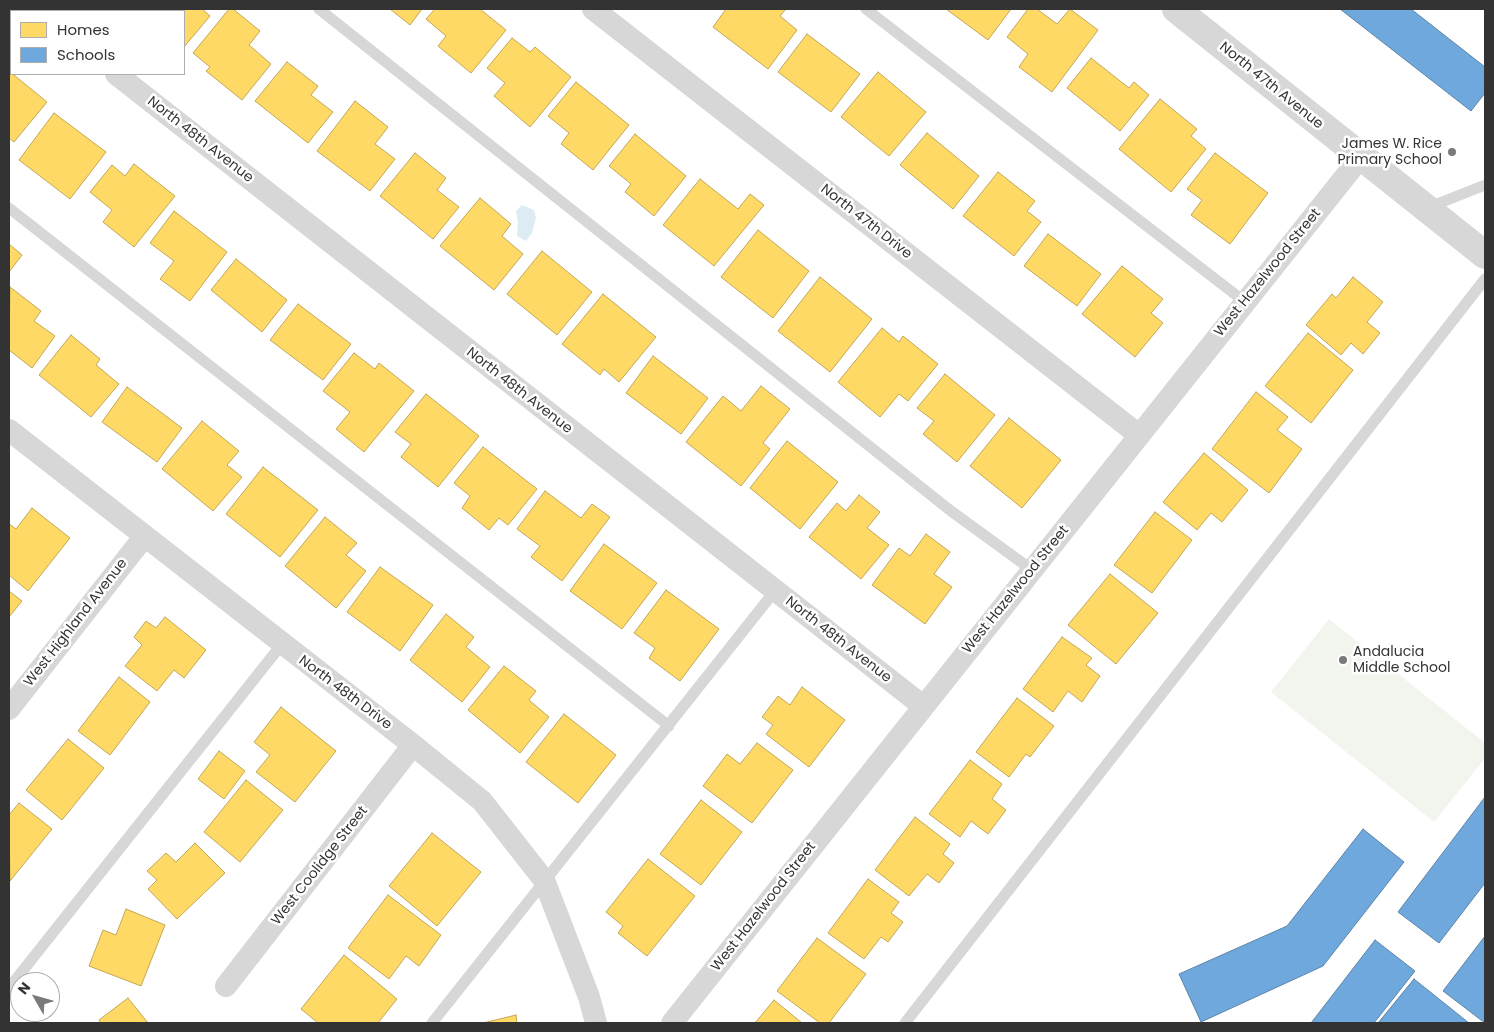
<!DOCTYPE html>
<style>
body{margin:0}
#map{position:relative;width:1494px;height:1032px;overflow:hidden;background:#fff;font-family:Poppins,sans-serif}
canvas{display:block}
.frame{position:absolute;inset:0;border:10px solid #333;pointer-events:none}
.legend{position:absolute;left:10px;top:10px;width:175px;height:65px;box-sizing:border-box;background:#fff;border:1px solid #adadad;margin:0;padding:6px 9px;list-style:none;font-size:15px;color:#333}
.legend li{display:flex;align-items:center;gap:10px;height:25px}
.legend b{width:25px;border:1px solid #adadad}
.north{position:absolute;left:10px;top:972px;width:50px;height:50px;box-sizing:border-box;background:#fff;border:1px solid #adadad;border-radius:50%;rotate:308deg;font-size:14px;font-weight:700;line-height:20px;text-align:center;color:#333}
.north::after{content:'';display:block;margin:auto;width:18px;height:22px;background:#7a7a7a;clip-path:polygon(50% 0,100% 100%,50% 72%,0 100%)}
</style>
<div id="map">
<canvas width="1494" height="1032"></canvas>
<div class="frame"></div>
<ul class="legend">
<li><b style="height:14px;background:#ffd966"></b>Homes</li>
<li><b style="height:14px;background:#6fa8dc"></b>Schools</li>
</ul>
<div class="north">N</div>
</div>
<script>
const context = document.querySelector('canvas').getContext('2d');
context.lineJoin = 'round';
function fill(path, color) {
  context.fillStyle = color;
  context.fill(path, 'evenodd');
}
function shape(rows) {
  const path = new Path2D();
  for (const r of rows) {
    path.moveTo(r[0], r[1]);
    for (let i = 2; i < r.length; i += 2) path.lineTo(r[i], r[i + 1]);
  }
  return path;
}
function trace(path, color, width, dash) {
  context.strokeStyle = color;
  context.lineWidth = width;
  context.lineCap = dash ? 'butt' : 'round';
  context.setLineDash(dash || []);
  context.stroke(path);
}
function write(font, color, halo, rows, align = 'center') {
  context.font = font + ' Poppins,sans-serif';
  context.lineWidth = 5;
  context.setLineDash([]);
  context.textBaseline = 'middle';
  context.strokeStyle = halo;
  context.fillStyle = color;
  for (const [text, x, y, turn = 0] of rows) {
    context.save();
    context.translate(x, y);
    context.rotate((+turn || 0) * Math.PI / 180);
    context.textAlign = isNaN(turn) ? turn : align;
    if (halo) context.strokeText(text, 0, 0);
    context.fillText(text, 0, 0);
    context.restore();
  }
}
const green = shape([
 [1329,619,1485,743,1485,758,1434,822,1271,692]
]);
const water = shape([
 [522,205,534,210,536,218,532,233,526,241,517,236,518,222,516,211]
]);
const homes = shape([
 [131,9,202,9,210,16,184,47,184,11,129,11,131,9],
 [229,9,233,9,260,31,249,45,271,64,242,100,206,71,210,67,193,53,229,9],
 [390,9,422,9,410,25,390,9],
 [435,9,480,9,506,30,471,73,438,46,446,36,426,19,435,9],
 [726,9,786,9,780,16,797,30,768,69,713,27,726,9],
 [946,9,1011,9,988,40,946,9],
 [1028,9,1037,9,1057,24,1070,9,1098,30,1052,92,1019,67,1028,54,1007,37,1028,9],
 [807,34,860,74,831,112,778,72,807,34],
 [512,38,530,52,535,47,571,77,530,127,494,96,505,83,487,68,512,38],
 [1091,58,1129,88,1134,82,1149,95,1120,131,1067,88,1091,58],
 [287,62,318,86,311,95,333,112,308,143,255,101,287,62],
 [9,71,47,102,14,142,9,138,9,71],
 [878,72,926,112,889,156,841,117,878,72],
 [576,82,629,125,593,170,561,144,569,133,548,116,576,82],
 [1160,99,1197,129,1191,136,1206,149,1171,192,1119,149,1160,99],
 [355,101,388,127,375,144,395,159,370,191,317,151,355,101],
 [54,113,106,152,70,199,19,160,54,113],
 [927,133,979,176,953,209,900,165,927,133],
 [635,134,686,176,654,216,625,192,631,184,609,166,635,134],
 [415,153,446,178,437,190,459,207,433,239,380,196,415,153],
 [1215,153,1268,193,1230,244,1191,215,1202,200,1187,189,1215,153],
 [134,164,175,196,134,247,103,222,112,210,90,192,112,165,125,176,134,164],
 [998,172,1035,201,1027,211,1041,222,1014,256,963,216,998,172],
 [700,179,738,209,750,194,764,205,714,266,663,225,700,179],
 [480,198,511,224,502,236,523,254,494,290,440,246,480,198],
 [174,211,227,252,190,301,160,279,174,261,150,243,174,211],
 [758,230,809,271,773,318,721,277,758,230],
 [1048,234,1101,274,1077,306,1024,266,1048,234],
 [9,244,22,255,9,272,9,244],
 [542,251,592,292,557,335,507,294,542,251],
 [236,259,287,300,262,332,211,290,236,259],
 [1122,266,1163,299,1151,313,1163,323,1135,357,1082,314,1122,266],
 [820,277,872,319,830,372,778,331,820,277],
 [1353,277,1383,302,1367,322,1380,333,1363,354,1351,343,1341,355,1306,325,1332,294,1336,298,1353,277],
 [10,287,41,311,34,321,55,336,32,368,9,350,10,287],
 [603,294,656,337,619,382,604,369,600,375,562,344,603,294],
 [298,304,351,344,323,380,270,340,298,304],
 [882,328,899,342,903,336,938,364,908,401,899,394,880,417,838,382,882,328],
 [1308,333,1353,370,1311,423,1265,386,1308,333],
 [71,335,100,359,96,365,119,384,91,417,39,375,71,335],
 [354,353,375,369,379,363,414,391,364,452,336,429,350,412,323,391,354,353],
 [653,356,708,398,681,434,626,393,653,356],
 [945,374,995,415,957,462,923,434,934,421,917,408,945,374],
 [761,386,790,409,763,443,770,449,741,486,686,442,723,396,741,411,761,386],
 [127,387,182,428,157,462,102,422,127,387],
 [1256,392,1288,417,1277,430,1302,449,1269,493,1212,449,1256,392],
 [426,394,479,436,438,487,401,457,411,444,395,432,426,394],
 [1009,418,1061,460,1022,508,970,466,1009,418],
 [202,421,239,451,227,465,242,477,213,511,162,469,202,421],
 [787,441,838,482,800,529,750,488,787,441],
 [483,447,537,489,508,525,499,518,489,530,462,508,470,496,454,483,483,447],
 [1204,453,1248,490,1222,522,1211,513,1197,530,1163,502,1204,453],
 [263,467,318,510,280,557,226,514,263,467],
 [545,491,581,518,592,504,610,517,562,581,531,557,540,546,517,529,545,491],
 [859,495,880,512,867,528,889,545,861,579,809,537,837,503,846,511,859,495],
 [32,508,70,538,28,591,9,575,9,524,16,529,32,508],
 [1155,512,1192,540,1152,593,1114,565,1155,512],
 [325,517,357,543,346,555,366,571,336,608,285,566,325,517],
 [926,534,950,552,934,574,952,587,925,624,872,585,899,548,910,556,926,534],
 [604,544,657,583,622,629,570,591,604,544],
 [380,567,433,605,400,651,347,612,380,567],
 [1110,574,1158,613,1116,664,1068,625,1110,574],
 [666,590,719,629,680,681,649,658,655,648,634,633,666,590],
 [9,591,22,601,9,617,9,591],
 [446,614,474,637,466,647,490,667,462,702,410,660,446,614],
 [165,617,206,650,184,678,174,670,157,691,125,666,142,645,134,637,146,621,156,628,165,617],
 [1062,637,1092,658,1086,665,1100,676,1082,702,1068,691,1053,712,1023,689,1062,637],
 [504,666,536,691,529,700,549,717,520,753,468,710,504,666],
 [119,677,150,702,110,755,78,731,119,677],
 [802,687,845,720,809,767,766,734,773,725,762,717,778,696,790,705,802,687],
 [1017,698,1054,726,1030,757,1026,754,1009,777,976,752,1017,698],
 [281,707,336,751,295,802,256,772,270,755,254,742,281,707],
 [564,714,616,755,578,803,526,762,564,714],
 [68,739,104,768,62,820,26,790,68,739],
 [757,743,793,770,752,823,703,786,727,754,740,764,757,743],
 [219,751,245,771,224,799,198,779,219,751],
 [970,760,1002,784,992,799,1006,810,988,834,971,821,960,837,929,814,970,760],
 [246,780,283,810,240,862,204,832,246,780],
 [701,800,742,832,701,885,660,854,701,800],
 [19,803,52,829,10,881,9,815,19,803],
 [915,817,950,844,943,854,954,863,939,883,927,874,909,896,875,870,915,817],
 [432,833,481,872,437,926,389,886,432,833],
 [195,843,225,873,177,919,148,889,157,880,147,871,166,853,176,862,195,843],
 [648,859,695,896,647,956,618,933,623,926,606,912,648,859],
 [868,879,899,902,891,913,903,922,888,942,881,937,864,959,828,933,868,879],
 [388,895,441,935,419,966,406,956,389,979,348,948,388,895],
 [126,909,165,925,141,986,89,966,103,930,116,935,126,909],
 [817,938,866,974,829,1023,820,1023,777,991,817,938],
 [344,955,397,999,378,1023,318,1023,301,1009,344,955],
 [128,998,148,1023,101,1023,99,1020,128,998],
 [774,1000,802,1023,755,1023,774,1000],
 [516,1015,517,1023,483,1023,516,1015]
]);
const schools = shape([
 [1340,9,1411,9,1485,67,1485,93,1471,111,1340,9],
 [1485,797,1485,883,1439,943,1398,912,1485,797],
 [1363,829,1404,862,1323,966,1201,1022,1179,974,1287,926,1363,829],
 [1485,936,1485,1023,1443,991,1485,936],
 [1375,940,1415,971,1374,1023,1311,1023,1375,940],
 [1414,979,1469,1023,1378,1023,1414,979]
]);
const service = shape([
 [319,9,951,511,1032,570],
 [866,9,1245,302],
 [9,208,669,726],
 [1427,208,1485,185],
 [9,988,282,644],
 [432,1023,774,592],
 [905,1023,1485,279]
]);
const minor = shape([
 [33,9,36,11],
 [593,9,1139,435],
 [116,74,923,706],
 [9,430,413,745,482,801,544,880,589,997,596,1023],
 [9,709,144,537],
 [226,986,413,745],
 [672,1023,1360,158]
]);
const tertiary = shape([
 [1176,9,1485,255]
]);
const markers = [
 [1452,152,5,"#7a7a7a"],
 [1343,660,5,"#7a7a7a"]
];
const streetNames = [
 ["North 47th Avenue",1271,86,39],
 ["North 48th Avenue",200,140,38],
 ["North 47th Drive",866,222,38],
 ["West Hazelwood Street",1268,273,-51],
 ["North 48th Avenue",519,391,38],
 ["West Hazelwood Street",1016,590,-51],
 ["West Highland Avenue",76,623,-52],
 ["North 48th Avenue",838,640,38],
 ["North 48th Drive",345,693,37],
 ["West Coolidge Street",320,866,-52],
 ["West Hazelwood Street",764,907,-52]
];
const poiNames = [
 ["James W. Rice",1442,144],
 ["Primary School",1442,160],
 ["Andalucia",1353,652,"left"],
 ["Middle School",1353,668,"left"]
];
fill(green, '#f1f5ed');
fill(water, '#ddebf3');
fill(homes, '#ffd966');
trace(homes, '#c2a757', 1);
fill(schools, '#6fa8dc');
trace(schools, '#5d85a9', 1);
trace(service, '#d7d7d7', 11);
trace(minor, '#d7d7d7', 22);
trace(tertiary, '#d7d7d7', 28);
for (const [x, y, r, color] of markers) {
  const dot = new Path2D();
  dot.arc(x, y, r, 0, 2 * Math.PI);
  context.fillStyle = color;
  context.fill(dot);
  trace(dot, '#fff', 2);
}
write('14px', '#333', '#fff', streetNames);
write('14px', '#333', '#fff', poiNames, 'right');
</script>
